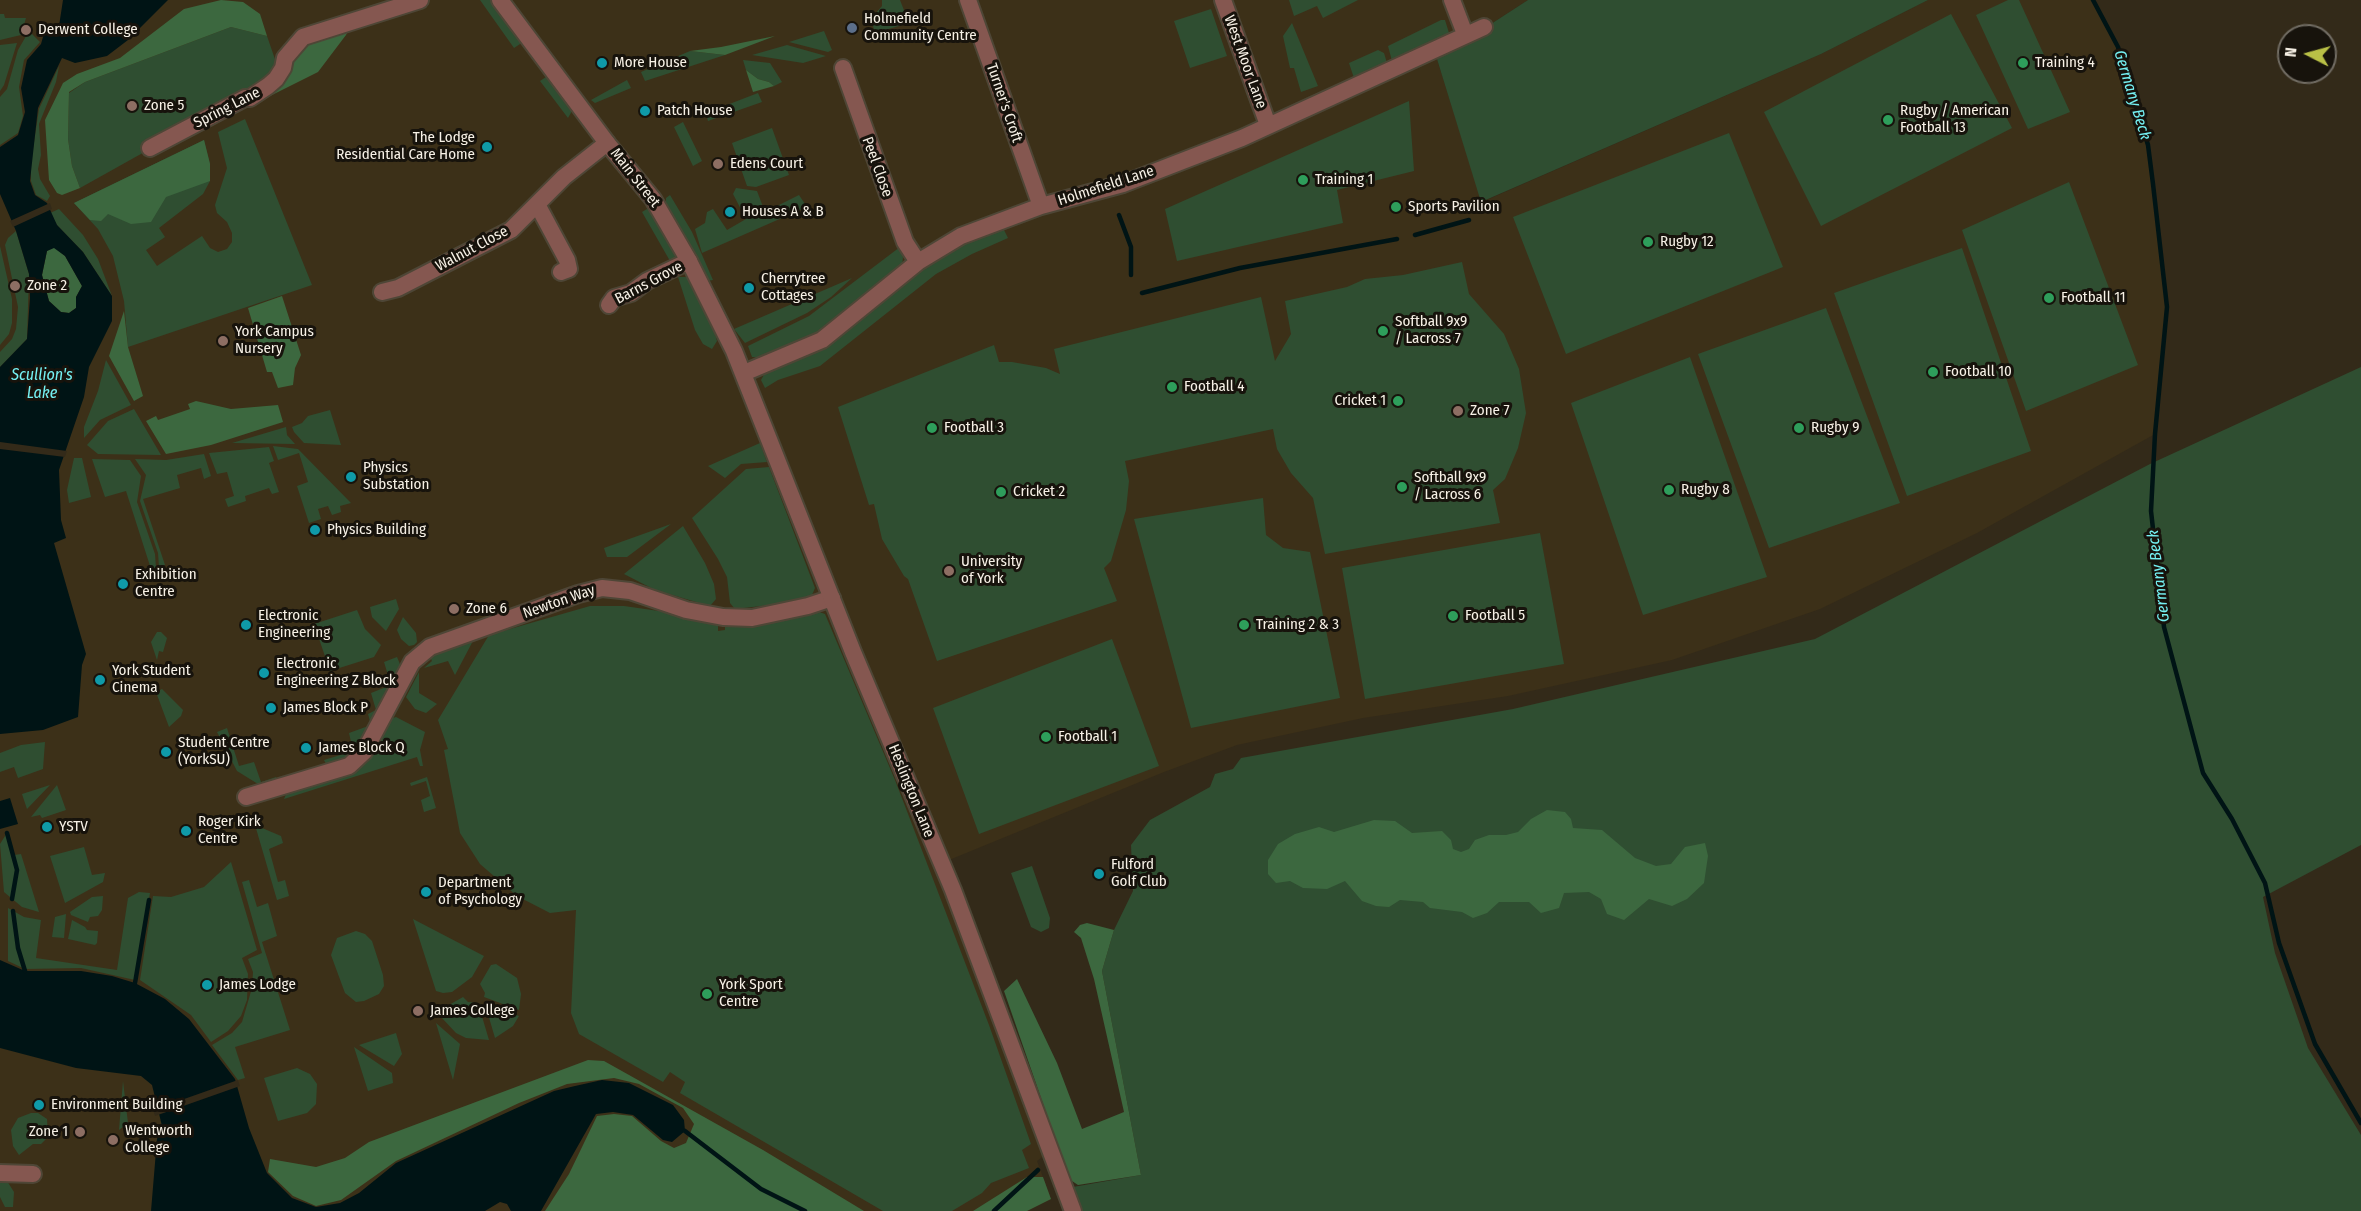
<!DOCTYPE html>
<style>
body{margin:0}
#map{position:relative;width:2361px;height:1211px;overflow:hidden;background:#332a19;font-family:"Fira Sans Condensed",sans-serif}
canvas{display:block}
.north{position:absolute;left:2277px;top:24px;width:60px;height:60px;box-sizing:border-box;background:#17130c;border:2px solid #716c63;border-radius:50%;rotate:276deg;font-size:16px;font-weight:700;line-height:24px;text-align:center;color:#f7f1e6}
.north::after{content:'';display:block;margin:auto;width:21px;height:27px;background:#b9c046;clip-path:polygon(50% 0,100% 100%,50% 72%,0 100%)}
</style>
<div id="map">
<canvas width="2361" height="1211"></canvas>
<div class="north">N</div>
</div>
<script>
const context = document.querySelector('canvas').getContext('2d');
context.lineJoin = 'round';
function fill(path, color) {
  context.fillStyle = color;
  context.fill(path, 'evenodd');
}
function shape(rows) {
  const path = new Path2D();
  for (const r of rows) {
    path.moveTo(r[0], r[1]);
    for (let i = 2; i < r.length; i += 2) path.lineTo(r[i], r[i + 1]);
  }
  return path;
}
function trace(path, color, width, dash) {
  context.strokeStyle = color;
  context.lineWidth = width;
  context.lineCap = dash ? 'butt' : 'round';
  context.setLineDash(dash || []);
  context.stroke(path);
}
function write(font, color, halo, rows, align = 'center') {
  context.font = font + ' "Fira Sans Condensed",sans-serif';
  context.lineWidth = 6;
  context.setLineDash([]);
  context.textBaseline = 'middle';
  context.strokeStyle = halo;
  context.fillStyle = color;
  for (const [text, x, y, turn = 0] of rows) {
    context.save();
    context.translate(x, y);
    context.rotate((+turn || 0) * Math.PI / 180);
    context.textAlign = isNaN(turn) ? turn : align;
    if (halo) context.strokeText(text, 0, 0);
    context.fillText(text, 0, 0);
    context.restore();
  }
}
const built = shape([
 [0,0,1528,0,1437,59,1482,202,1821,54,1928,0,2093,0,2118,47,2148,145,2167,307,2155,434,1977,533,1820,609,1672,660,1508,696,1363,718,1237,745,1164,772,949,860,1051,1150,1037,1161,1051,1199,1027,1211,0,1211]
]);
const green = shape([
 [480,0,493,0,523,42,514,48],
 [882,0,900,0,909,23,875,33,871,19,882,6],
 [1289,0,1358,0,1323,18,1317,6,1294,16],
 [1528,0,1928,0,1821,54,1481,202,1437,59],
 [2008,0,2019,0,2070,112,2028,129,1976,15],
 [1211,9,1227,56,1190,68,1174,21],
 [0,14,4,14,5,18,26,18,21,35,0,40],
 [1951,14,2012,128,1821,226,1764,112],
 [1441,20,1445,20,1449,33,1392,61,1388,46],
 [1292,23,1318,86,1301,92,1294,68,1290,68,1283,36],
 [231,27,267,36,277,65,284,74,80,188,72,166,68,139,69,93,85,82],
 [29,31,40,42,24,60,19,87,23,116,18,133,0,145,0,97,7,89,18,50],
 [824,31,832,50,828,52,789,42],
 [17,43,4,85,0,91,0,45],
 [787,45,826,56,803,63,752,55],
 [1378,50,1384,53,1387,63,1354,78,1349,63],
 [690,51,725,55,645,81,641,72],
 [743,60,770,63,782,82,774,86,769,82,758,79,746,70],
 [59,66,56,82,39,124,41,155,38,169,40,179,50,196,47,201,36,195,31,181,31,162,39,109],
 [546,77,551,78,573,109,568,118,540,81],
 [627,80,631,88,595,103,591,100],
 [758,93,762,102,708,121,706,113],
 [1409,101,1414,171,1337,190,1343,223,1177,261,1165,209],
 [245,119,312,285,128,347,124,301,113,256,98,229,74,203,204,140,210,164,210,181,203,194,159,228,165,237,146,250,157,266,202,236,210,248,218,252,227,249,232,242,232,233,227,222,217,213,215,205,227,168,218,132],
 [683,122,702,161,693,166,674,127],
 [772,128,789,175,756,187,747,186,732,143],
 [1729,133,1783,267,1566,354,1513,217],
 [2069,182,2138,365,2026,411,1962,230],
 [736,188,757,191,765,212,799,195,807,207,702,253,695,229,705,223,707,212,713,209,727,230,746,219,733,194],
 [670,195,692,232,713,280,707,281,666,205,666,198],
 [59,209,83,235,98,259,112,296,83,252,57,225,50,213],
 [647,209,651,210,677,255,676,259,670,261,642,212],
 [999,229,1004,230,1008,238,972,254,936,274,820,366,778,380,765,388,761,380,766,371,957,246],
 [16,231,29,274,27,339,0,367,0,352,12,339,16,329,18,307,5,245,8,238],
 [0,246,12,299,12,323,9,334,0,345],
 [900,247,903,257,902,267,819,334,763,358,752,357,748,346,809,316],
 [1962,248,2031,451,1907,496,1834,293],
 [1462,262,1469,294,1504,334,1519,369,1526,413,1518,448,1505,479,1493,490,1500,523,1325,554,1313,498,1291,473,1277,449,1273,429,1125,461,1129,481,1126,510,1111,561,1104,568,1117,601,937,661,908,579,904,576,882,539,874,504,869,505,838,407,994,345,999,362,1012,362,1046,368,1060,374,1054,349,1261,297,1275,361,1291,334,1285,301,1347,287,1365,279,1403,275],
 [678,277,689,277,714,329,717,341,712,349,703,344,695,330],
 [852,278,831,297,807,313,745,343,734,329],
 [1826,308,1900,503,1769,548,1698,354],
 [1690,357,1767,577,1643,615,1571,403],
 [106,360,131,405,100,420,84,438,84,427,98,391],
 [2361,367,2361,845,2263,897,2275,953,2308,1048,2361,1135,2361,1211,1082,1211,1073,1187,1141,1175,1102,971,1114,930,1133,891,1131,845,1150,820,1210,787,1215,774,1233,769,1241,758,1513,709,1815,639,2150,464],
 [134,409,161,455,98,454,87,445,108,421],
 [330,410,341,445,304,443,294,432,292,427,302,423,308,416],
 [286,427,287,435,295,444,232,443],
 [760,443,767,462,741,464,725,478,708,466],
 [273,446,298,449,351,503,340,506,341,512,332,515,328,506,318,509,321,519,309,523,297,486,308,482,299,453,278,460],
 [269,447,274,461,269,463,279,492,272,494,269,488,245,496,246,501,228,507,225,499,234,496,227,472,217,474,209,453],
 [204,454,211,476,204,479,201,468,177,475,180,488,143,499,165,565,159,567,158,553,140,501,146,475,135,459,166,460],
 [74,458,82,458,91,497,69,503,67,490],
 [92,459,130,460,141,476,137,502,155,554,156,568,151,569,126,491,105,497],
 [769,467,815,588,812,595,788,603,735,609,730,603,727,577,718,559,692,518,746,469],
 [1263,498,1266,535,1283,548,1310,552,1340,698,1191,728,1134,519],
 [671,524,627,557,607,557,604,548],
 [683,526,705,563,714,584,716,599,710,606,655,590,624,574],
 [1540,533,1564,664,1365,699,1342,568],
 [396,599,399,609,386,631,372,617,370,607],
 [590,606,624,606,659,611,718,625,718,631,725,630,725,625,769,624,819,612,825,614,895,780,989,1025,1031,1144,1022,1150,1029,1168,991,1183,982,1193,952,1211,883,1211,680,1093,685,1082,670,1072,663,1082,579,1034,571,1013,576,910,550,913,517,896,480,864,460,833,444,750,448,749,438,720,489,635],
 [357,610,365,629,381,645,374,657,330,671,314,624],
 [403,617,416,633,417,642,414,645,409,646,401,639,397,630],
 [157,632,161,632,167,638,163,652,159,651,157,660,151,642],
 [474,639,455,675,448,661,424,668,432,661,430,657],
 [1112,639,1159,766,979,834,933,708],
 [397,657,402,669,365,739,351,757,329,765,326,764,324,760,353,751,349,733,371,725,368,714,376,710,371,693,391,685,384,662],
 [419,672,419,693,437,704,426,713,415,709,406,697],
 [162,689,183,710,181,716,169,727,156,692],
 [396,717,425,732,420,750,423,766,420,766,417,757,284,799,287,792,347,773,390,719],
 [227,728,239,766,254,762,261,782,276,777,278,782,258,784,237,771,217,732],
 [45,742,43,769,18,778,14,767,0,772,0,753,21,745],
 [427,777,436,808,424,812,421,800,430,796,426,781,411,786,410,783],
 [50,785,27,809,22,794],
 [57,785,66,810,42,818,40,815,31,817],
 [255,825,281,836,283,843,269,849,278,882,285,880,289,896,277,900],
 [7,833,14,855,21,854,39,912,22,907,4,892,0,844],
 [84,847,92,875,105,873,103,882,65,903,50,856],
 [231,862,257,950,242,958,248,974,247,1000,241,1016,228,1031,211,1042,191,1015,140,980,153,896,171,897,204,887],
 [1032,866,1050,918,1049,928,1041,932,1031,927,1011,873],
 [249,880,257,907,268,903,277,936,262,942,290,1030,235,1047,245,1078,238,1080,212,1045,232,1033,242,1022,252,988,253,972,248,959,262,953,242,882],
 [139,892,150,893,135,980,81,968,25,969,8,961,8,908,24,917,41,920,36,958,117,970,128,898],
 [103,896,102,910,98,916,90,917,88,922,71,915,70,912,92,897],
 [66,914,64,938,52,937,55,917],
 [413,919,484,956,472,977,452,992,443,993,436,991],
 [72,920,85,927,87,930,98,931,97,943,95,945,68,939],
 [356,931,365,934,372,941,383,975,384,986,379,994,364,1001,356,1002,345,993,331,955,337,938],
 [496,964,517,978,521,994,519,1010,484,997,485,993,480,984,491,965],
 [463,997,468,1002,478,1003,489,1040,466,1038,456,1033,442,1018,440,1010],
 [485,1004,519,1016,513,1026,495,1038],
 [436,1023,460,1044,453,1080],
 [396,1033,402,1054,394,1066,359,1045],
 [354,1047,392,1073,393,1083,368,1091],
 [297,1068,310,1074,317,1084,316,1104,307,1113,278,1121,264,1078],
 [123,1081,128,1123,119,1130],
 [31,1113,38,1113,47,1119,48,1137,41,1144,33,1144,19,1155,13,1146,11,1130,18,1118],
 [0,1180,7,1181,14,1192,13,1207,5,1207,0,1197]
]);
const forest = shape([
 [221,0,243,2,260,14,267,36,231,27,85,82,69,92,68,139,72,166,80,188,62,195,57,193,49,180,45,120,63,83,77,74,120,58,184,9],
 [351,25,346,35,318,72,218,122,218,119,278,84,305,43],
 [775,36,725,55,690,51,721,47],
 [746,70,758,79,769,82,774,86,753,92],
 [204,140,210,164,210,181,166,197,151,222,131,224,108,214,101,221,90,220,74,203],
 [54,247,65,256,82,286,76,297,76,308,69,313,61,312,49,301,42,275,47,251],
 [282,296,301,355,295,368,293,385,278,388,272,372,267,372,248,308],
 [124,311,128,347,143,396,134,401,109,356],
 [196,401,231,409,278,405,283,422,211,445,166,454,146,421,156,416,158,420,190,409,188,404],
 [1547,810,1565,812,1571,819,1573,828,1602,830,1635,858,1656,866,1671,864,1685,847,1705,843,1708,856,1704,883,1687,899,1672,906,1649,899,1624,920,1607,914,1601,899,1589,892,1564,893,1559,908,1541,913,1529,902,1499,902,1487,913,1473,918,1462,912,1430,908,1423,902,1400,900,1389,907,1376,906,1362,901,1345,881,1327,889,1303,888,1290,881,1276,883,1268,874,1268,860,1278,844,1295,834,1319,827,1334,832,1374,820,1395,821,1412,833,1442,831,1451,840,1453,849,1461,852,1469,849,1475,840,1489,835,1506,835,1518,832,1531,819],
 [1087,923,1114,930,1102,971,1141,1175,1078,1185,1069,1179,1004,991,1017,979,1057,1063,1082,1129,1124,1112,1094,979,1081,938,1074,932,1080,925],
 [588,1060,604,1061,763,1150,864,1211,545,1211,569,1174,597,1116,614,1114,632,1116,661,1141,674,1148,686,1143,694,1124,683,1108,639,1084,614,1078,567,1084,519,1103,396,1161,341,1200,316,1206,293,1196,268,1172,270,1159,316,1167,345,1158,369,1142],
 [1027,1177,1043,1177,1051,1199,1027,1211,973,1211]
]);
const water = shape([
 [63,0,168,0,128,40,107,56,75,63,62,58,38,108,30,181,35,195,47,203,57,225,83,252,112,296,112,321,89,367,84,397,59,470,61,520,66,538,54,543,86,654,82,665,78,717,43,730,0,734,0,367,27,339,30,298,29,274,16,231,0,194,0,147,18,135,25,112,21,88,27,60,41,44,45,30,59,26],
 [54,248,65,256,82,286,76,297,76,308,69,313,61,312,49,301,42,275,47,251],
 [10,798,18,824,0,829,0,801],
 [0,960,25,971,81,971,112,976,135,983,165,999,189,1019,235,1079,249,1128,267,1173,292,1198,316,1207,340,1203,359,1193,396,1163,554,1091,575,1086,602,1080,629,1083,673,1105,684,1120,685,1131,672,1142,663,1140,633,1115,613,1112,596,1114,541,1211,511,1211,507,1204,500,1202,485,1211,151,1211,157,1139,162,1126,152,1085,141,1076,76,1068,0,1048]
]);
const pier = shape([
 [50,203,52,209,13,227,10,221],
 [0,442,67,451,65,457,0,449],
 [238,1080,240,1086,155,1116,153,1110]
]);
const stream = shape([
 [2093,0,2118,47,2148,145,2153,184,2167,307,2155,434,2151,511,2164,627,2203,773,2232,819,2265,883,2279,943,2315,1044,2361,1123],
 [1119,215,1131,247,1131,275],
 [1415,235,1469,220],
 [1142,293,1240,268,1397,239],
 [7,833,17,870,12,899],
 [13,911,18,948,25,971],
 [135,983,149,900],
 [685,1131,761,1189,805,1211],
 [994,1211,1038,1170]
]);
const minor = shape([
 [968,0,1041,206],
 [1223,0,1268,125],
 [1452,0,1465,34],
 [843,68,905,242,918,262],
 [150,148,245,98,250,98,268,86,276,79,283,68,285,58,303,37,420,0],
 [538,206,567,260,569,269,561,272],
 [382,292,398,288,511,230,564,177,607,143],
 [609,305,614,298,631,293,647,281,689,261],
 [744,373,822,340,918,262,961,236,1041,206,1123,184,1242,138,1484,27],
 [246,797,349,766,364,752,412,662,430,647,578,594,602,588,630,591,686,610,723,617,752,618,808,606,832,598],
 [0,1173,33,1174]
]);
const tertiary = shape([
 [500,0,607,143,653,199,689,261,734,351,853,652,953,890,1073,1211]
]);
const markers = [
 [852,28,6,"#5c6f8a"],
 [26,30,6,"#8d6e63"],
 [602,63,6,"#0f9aa8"],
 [2023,63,6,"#2e9e5b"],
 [132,106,6,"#8d6e63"],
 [645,111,6,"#0f9aa8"],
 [1888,120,6,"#2e9e5b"],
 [487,147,6,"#0f9aa8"],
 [718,164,6,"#8d6e63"],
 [1303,180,6,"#2e9e5b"],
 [1396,207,6,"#2e9e5b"],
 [730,212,6,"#0f9aa8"],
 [1648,242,6,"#2e9e5b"],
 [15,286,6,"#8d6e63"],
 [749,288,6,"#0f9aa8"],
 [2049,298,6,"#2e9e5b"],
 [1383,331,6,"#2e9e5b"],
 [223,341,6,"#8d6e63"],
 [1933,372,6,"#2e9e5b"],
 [1172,387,6,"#2e9e5b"],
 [1398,401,6,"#2e9e5b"],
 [1458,411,6,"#8d6e63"],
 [932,428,6,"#2e9e5b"],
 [1799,428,6,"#2e9e5b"],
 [351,477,6,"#0f9aa8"],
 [1402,487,6,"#2e9e5b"],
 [1669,490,6,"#2e9e5b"],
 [1001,492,6,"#2e9e5b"],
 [315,530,6,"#0f9aa8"],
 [949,571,6,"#8d6e63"],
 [123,584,6,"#0f9aa8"],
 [454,609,6,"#8d6e63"],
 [1453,616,6,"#2e9e5b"],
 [246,625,6,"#0f9aa8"],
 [1244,625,6,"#2e9e5b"],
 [264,673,6,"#0f9aa8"],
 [100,680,6,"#0f9aa8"],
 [271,708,6,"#0f9aa8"],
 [1046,737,6,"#2e9e5b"],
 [306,748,6,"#0f9aa8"],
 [166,752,6,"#0f9aa8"],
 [47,827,6,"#0f9aa8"],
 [186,831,6,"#0f9aa8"],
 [1099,874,6,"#0f9aa8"],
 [426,892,6,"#0f9aa8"],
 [207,985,6,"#0f9aa8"],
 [707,994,6,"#2e9e5b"],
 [418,1011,6,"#8d6e63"],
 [39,1105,6,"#0f9aa8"],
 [80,1132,6,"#8d6e63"],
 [113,1140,6,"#8d6e63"]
];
const poiNames = [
 ["Holmefield",864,19],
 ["Community Centre",864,36],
 ["Derwent College",38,30],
 ["More House",614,63],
 ["Training 4",2035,63],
 ["Zone 5",144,106],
 ["Patch House",657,111],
 ["Rugby / American",1900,111],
 ["Football 13",1900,128],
 ["The Lodge",475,138,"right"],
 ["Residential Care Home",475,155,"right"],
 ["Edens Court",730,164],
 ["Training 1",1315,180],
 ["Sports Pavilion",1408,207],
 ["Houses A & B",742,212],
 ["Rugby 12",1660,242],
 ["Cherrytree",761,279],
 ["Cottages",761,296],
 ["Zone 2",27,286],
 ["Football 11",2061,298],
 ["Softball 9x9",1395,322],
 ["/ Lacross 7",1395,339],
 ["York Campus",235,332],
 ["Nursery",235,349],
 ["Football 10",1945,372],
 ["Football 4",1184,387],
 ["Cricket 1",1386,401,"right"],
 ["Zone 7",1470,411],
 ["Football 3",944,428],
 ["Rugby 9",1811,428],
 ["Physics",363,468],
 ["Substation",363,485],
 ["Softball 9x9",1414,478],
 ["/ Lacross 6",1414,495],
 ["Rugby 8",1681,490],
 ["Cricket 2",1013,492],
 ["Physics Building",327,530],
 ["University",961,562],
 ["of York",961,579],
 ["Exhibition",135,575],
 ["Centre",135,592],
 ["Zone 6",466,609],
 ["Electronic",258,616],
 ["Engineering",258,633],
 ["Football 5",1465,616],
 ["Training 2 & 3",1256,625],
 ["Electronic",276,664],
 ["Engineering Z Block",276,681],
 ["York Student",112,671],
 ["Cinema",112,688],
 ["James Block P",283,708],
 ["Football 1",1058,737],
 ["Student Centre",178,743],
 ["(YorkSU)",178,760],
 ["James Block Q",318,748],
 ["Roger Kirk",198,822],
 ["Centre",198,839],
 ["YSTV",59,827],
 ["Fulford",1111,865],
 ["Golf Club",1111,882],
 ["Department",438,883],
 ["of Psychology",438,900],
 ["James Lodge",219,985],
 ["York Sport",719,985],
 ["Centre",719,1002],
 ["James College",430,1011],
 ["Environment Building",51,1105],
 ["Wentworth",125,1131],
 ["College",125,1148],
 ["Zone 1",68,1132,"right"]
];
const streetNames = [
 ["West Moor Lane",1245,62,70],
 ["Turner's Croft",1004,103,71],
 ["Spring Lane",227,108,-27],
 ["Peel Close",877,167,70],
 ["Main Street",635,178,52],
 ["Holmefield Lane",1106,186,-18],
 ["Walnut Close",472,249,-28],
 ["Barns Grove",649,283,-28],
 ["Newton Way",559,602,-19],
 ["Heslington Lane",911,791,68]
];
const waterNames = [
 ["Germany Beck",2132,95,73],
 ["Scullion's",42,376],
 ["Lake",42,394],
 ["Germany Beck",2159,576,-97]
];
fill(built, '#3c3018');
fill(green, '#2f4e31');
fill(forest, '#3c683f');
fill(water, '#001415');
fill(pier, '#332a19');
trace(stream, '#001415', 4.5);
trace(minor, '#4e4636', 20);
trace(tertiary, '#4e4636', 20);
trace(minor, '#855750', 16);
trace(tertiary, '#855750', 16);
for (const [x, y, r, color] of markers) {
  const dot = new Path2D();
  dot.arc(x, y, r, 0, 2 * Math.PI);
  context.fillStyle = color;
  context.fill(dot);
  trace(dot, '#17130c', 2);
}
write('15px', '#f7f1e6', '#17130c', poiNames, 'left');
write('15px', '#f7f1e6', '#17130c', streetNames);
write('italic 16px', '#75f1f3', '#17130c', waterNames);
</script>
